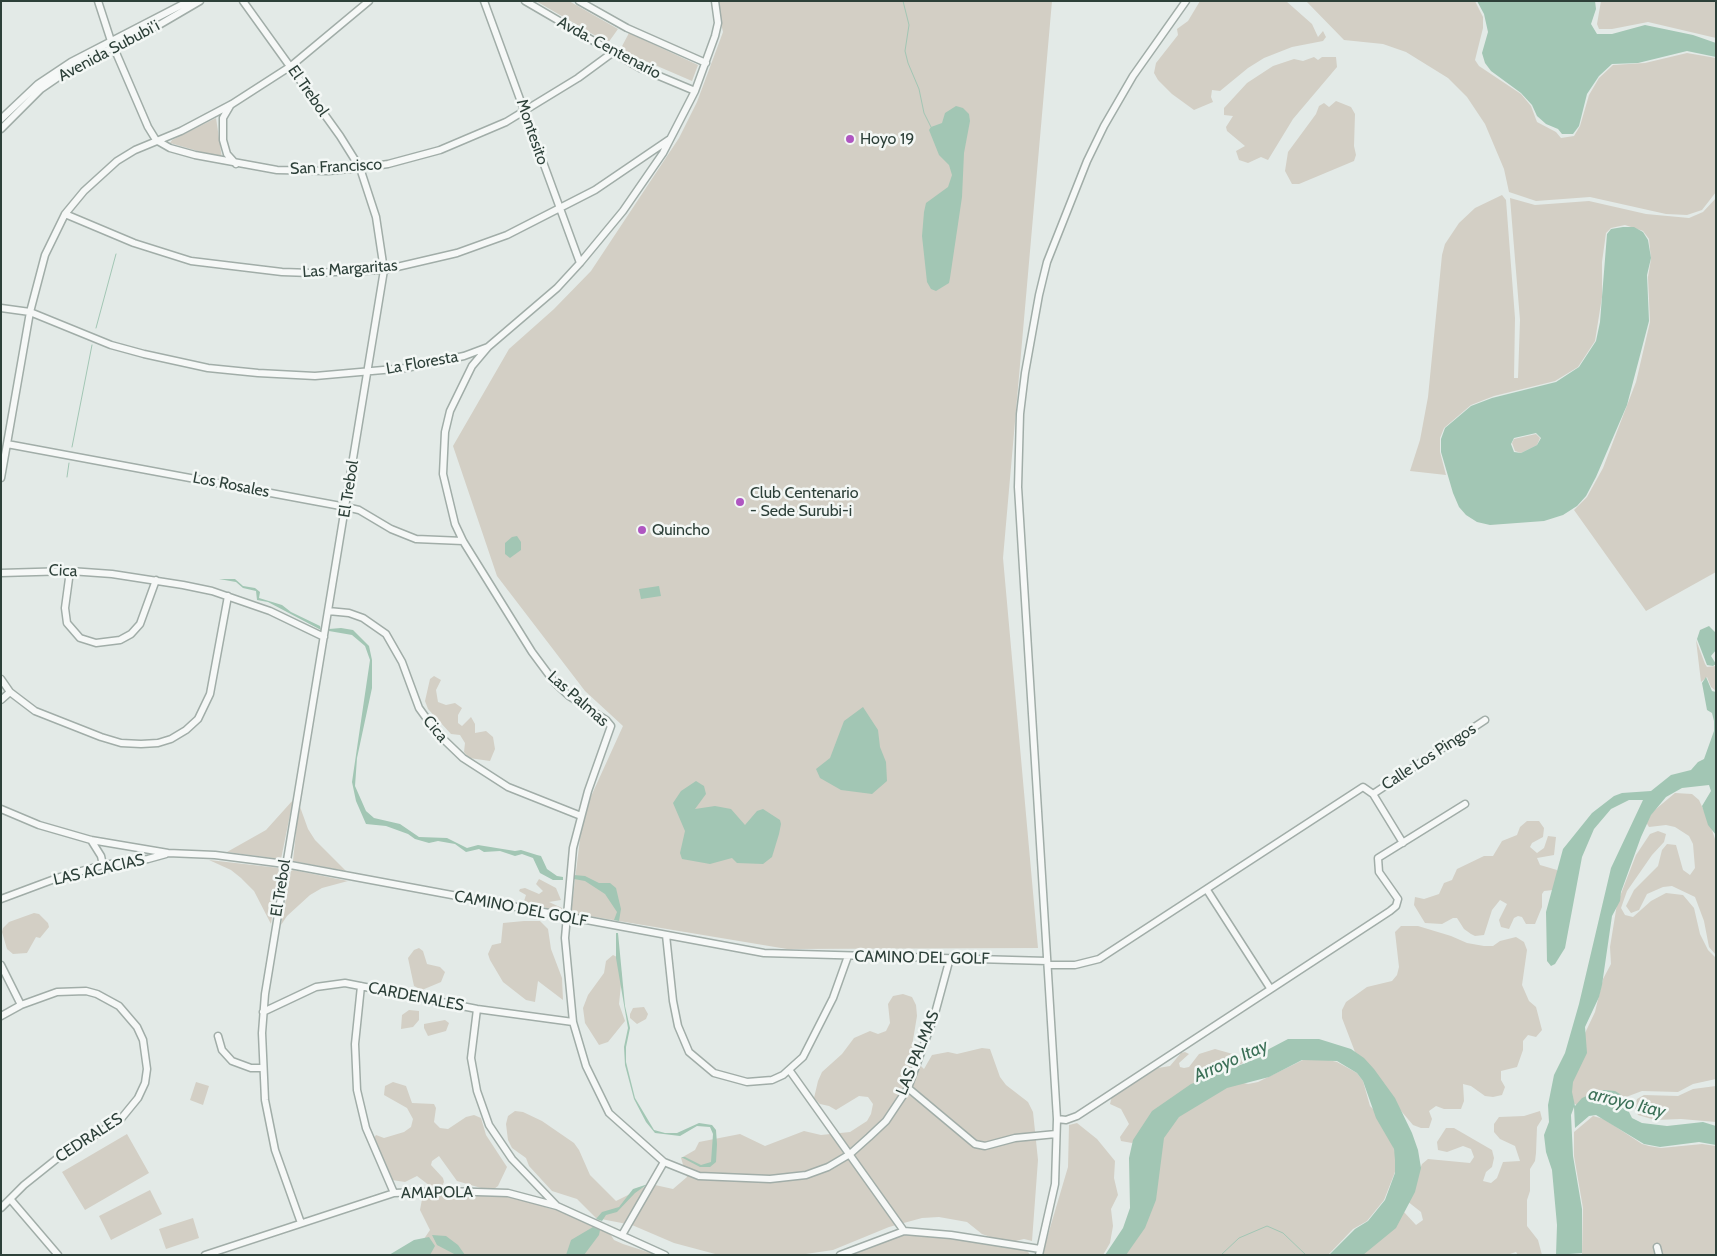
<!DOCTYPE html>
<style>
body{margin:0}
#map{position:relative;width:1717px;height:1256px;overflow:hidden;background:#e3eae7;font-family:Cabin,sans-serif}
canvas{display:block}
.frame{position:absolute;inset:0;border:2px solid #2d4039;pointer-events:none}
</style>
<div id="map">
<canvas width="1717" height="1256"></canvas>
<div class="frame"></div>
</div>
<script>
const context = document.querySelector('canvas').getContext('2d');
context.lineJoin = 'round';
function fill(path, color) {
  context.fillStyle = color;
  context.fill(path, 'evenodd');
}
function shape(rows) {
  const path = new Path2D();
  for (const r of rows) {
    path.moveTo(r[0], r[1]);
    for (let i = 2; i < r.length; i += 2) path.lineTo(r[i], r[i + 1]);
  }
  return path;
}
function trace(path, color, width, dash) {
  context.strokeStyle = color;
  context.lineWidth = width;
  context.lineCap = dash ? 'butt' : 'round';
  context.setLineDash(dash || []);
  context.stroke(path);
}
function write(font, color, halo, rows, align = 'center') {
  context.font = font + ' Cabin,sans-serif';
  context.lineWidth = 5;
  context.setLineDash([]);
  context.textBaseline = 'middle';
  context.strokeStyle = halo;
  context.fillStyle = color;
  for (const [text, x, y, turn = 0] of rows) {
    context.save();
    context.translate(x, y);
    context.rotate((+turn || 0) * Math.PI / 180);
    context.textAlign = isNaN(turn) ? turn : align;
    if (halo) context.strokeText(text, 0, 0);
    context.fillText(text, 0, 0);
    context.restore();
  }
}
const green = shape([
 [536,1,569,1,618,29,608,43],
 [716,1,1052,1,1003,558,1038,948,787,949,571,913,583,814,623,726,585,691,497,576,453,446,509,349,554,309,591,271,679,138,697,102,723,32],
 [1200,1,1286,1,1312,24,1318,37,1323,31,1326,37,1323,41,1292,47,1264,58,1248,68,1220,91,1212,90,1211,97,1213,102,1194,110,1172,94,1158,80,1154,73,1156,63,1178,35,1177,29,1188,21],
 [1306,1,1475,1,1483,17,1483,28,1475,60,1479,66,1521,94,1531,106,1537,122,1556,132,1561,138,1574,136,1580,126,1589,95,1599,78,1613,65,1645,63,1687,53,1716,58,1716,192,1702,210,1687,215,1666,214,1590,197,1536,201,1509,192,1504,169,1485,124,1467,97,1448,78,1406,52,1383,44,1344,40],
 [1601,1,1716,1,1716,38,1648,22,1612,29,1599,29,1597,24],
 [629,33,698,65,692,81,620,50],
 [1314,57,1318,60,1322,57,1336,57,1337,67,1293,119,1268,160,1261,157,1248,163,1239,160,1236,151,1245,146,1227,131,1226,127,1233,116,1224,115,1224,108,1247,83,1273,66,1294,59,1303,61],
 [1336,101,1351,107,1355,114,1354,146,1356,155,1354,161,1299,184,1292,184,1285,171,1288,152,1316,114,1319,106,1324,103,1329,107],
 [216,118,222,158,170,143,172,140],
 [1502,195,1506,200,1515,318,1514,378,1518,378,1520,320,1510,198,1535,205,1589,201,1646,214,1689,218,1703,212,1716,198,1716,572,1646,611,1574,510,1587,497,1603,468,1636,382,1650,322,1648,277,1651,259,1649,239,1643,231,1625,225,1611,228,1606,233,1602,262,1602,297,1595,341,1578,367,1555,381,1494,396,1471,405,1444,428,1440,438,1440,452,1446,475,1410,471,1420,440,1428,397,1442,255,1445,244,1459,223,1475,208],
 [1536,434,1540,438,1537,445,1521,453,1515,451,1512,443,1514,439],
 [1696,640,1705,664,1707,667,1716,666,1716,691,1711,687,1707,677,1701,682],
 [434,676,441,680,436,690,438,702,446,705,455,703,462,708,458,715,458,723,462,726,471,717,475,724,475,733,486,731,493,737,495,749,490,761,469,758,464,752,465,743,460,735,451,734,428,709,425,701,430,679],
 [1675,793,1692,794,1699,800,1710,824,1716,842,1716,955,1709,947,1704,921,1695,897,1672,886,1663,887,1647,894,1639,910,1631,913,1626,906,1634,890,1658,866,1662,850,1667,844,1676,845,1683,870,1690,875,1695,868,1693,844,1689,836,1675,827,1666,825,1649,827,1644,819],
 [293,800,281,859,227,852,266,830],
 [299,804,308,829,315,840,346,871,293,861],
 [1527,821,1539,821,1544,828,1543,837,1532,843,1530,847,1537,853,1544,848,1548,836,1556,837,1554,855,1537,858,1540,865,1557,870,1558,874,1553,890,1544,891,1542,894,1542,907,1535,924,1526,924,1522,917,1518,916,1514,918,1509,929,1501,927,1499,920,1507,904,1500,900,1492,910,1484,935,1475,936,1471,934,1464,929,1457,918,1453,918,1442,924,1425,923,1414,905,1415,897,1424,899,1439,894,1444,883,1452,880,1457,869,1484,856,1493,856,1502,841,1517,835,1520,827],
 [1658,831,1666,834,1664,842,1652,855,1627,891,1621,908,1625,915,1633,917,1651,901,1666,893,1683,895,1694,908,1700,934,1708,950,1716,958,1716,1079,1693,1084,1678,1092,1642,1091,1626,1097,1610,1093,1580,1107,1570,1101,1576,1052,1595,1012,1603,979,1611,964,1610,947,1617,904,1636,855,1650,834],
 [209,860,279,868,271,924,254,891,241,878,231,870],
 [291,871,293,870,348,881,322,888,310,895,287,916,281,925],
 [539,879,556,888,561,900,549,902,562,908,560,914,550,914,545,907,537,910,536,904,523,904,526,895,519,891,520,889,525,888,539,894,543,891,536,884],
 [34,913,39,914,48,923,49,927,40,938,36,937,27,953,13,954,7,949,2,932,3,928,9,922],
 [524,921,540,921,548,929,551,949,562,978,563,1000,538,981,535,1002,526,1000,503,982,490,960,488,954,492,945,501,943,503,923],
 [1401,926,1418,926,1451,936,1467,943,1484,946,1493,946,1500,941,1516,937,1524,942,1527,950,1522,985,1529,1001,1536,1007,1542,1030,1536,1037,1528,1035,1523,1041,1523,1050,1517,1067,1501,1071,1501,1080,1505,1087,1502,1095,1493,1097,1485,1096,1471,1086,1463,1084,1464,1101,1461,1109,1444,1109,1436,1106,1429,1111,1432,1119,1429,1128,1421,1128,1413,1125,1396,1105,1373,1099,1342,1018,1342,1010,1346,1002,1367,987,1392,981,1397,975,1399,967,1395,932],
 [419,948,423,951,427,964,440,967,445,972,441,982,422,990,414,986,408,958,414,950],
 [613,955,617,957,622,975,619,1004,625,1021,608,1042,599,1045,585,1023,583,1008,588,995,604,973,606,961],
 [903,994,912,997,916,1005,917,1016,912,1046,918,1063,924,1069,932,1055,948,1052,957,1054,982,1048,990,1049,1000,1077,1006,1085,1028,1102,1033,1112,1038,1160,1032,1241,1024,1239,1007,1243,982,1234,967,1222,939,1217,922,1218,889,1227,833,1250,799,1255,719,1255,674,1243,632,1225,596,1218,577,1199,552,1191,529,1166,526,1158,512,1148,508,1140,506,1124,508,1116,515,1111,523,1112,542,1121,574,1143,579,1150,590,1175,616,1201,646,1186,655,1185,673,1189,687,1177,681,1158,695,1150,699,1142,740,1134,765,1146,804,1131,821,1135,850,1132,867,1121,871,1114,873,1104,868,1097,859,1096,836,1110,829,1106,820,1104,814,1098,818,1081,822,1072,842,1054,854,1038,870,1031,878,1034,886,1031,890,1023,888,1004,893,996],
 [644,1007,648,1014,646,1019,637,1024,630,1018,630,1014,633,1008],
 [409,1010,419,1011,419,1020,413,1027,401,1029,402,1015],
 [445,1020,449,1023,446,1031,428,1036,424,1028,424,1024],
 [1215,1049,1240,1056,1244,1058,1243,1063,1235,1067,1223,1068,1227,1075,1132,1143,1121,1141,1120,1137,1129,1124,1121,1109,1110,1104,1112,1096,1134,1076,1147,1075,1158,1068,1170,1066,1181,1053,1185,1052,1189,1054,1179,1063,1180,1067,1184,1068,1189,1067,1199,1054],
 [1316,1057,1337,1062,1357,1073,1363,1081,1370,1106,1379,1115,1389,1131,1396,1156,1395,1172,1384,1200,1367,1221,1353,1229,1328,1255,1115,1255,1129,1228,1147,1147,1193,1100,1239,1082,1248,1084,1258,1082,1307,1058],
 [196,1082,209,1086,203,1105,190,1100],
 [393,1082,406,1086,412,1103,434,1104,436,1108,434,1122,440,1128,448,1129,466,1117,474,1115,481,1118,486,1135,507,1167,498,1186,494,1189,481,1188,457,1181,439,1156,432,1161,431,1165,443,1178,444,1182,442,1186,434,1189,417,1176,405,1182,392,1180,385,1170,384,1161,374,1138,376,1135,384,1138,404,1132,411,1127,413,1119,407,1108,384,1095,385,1086],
 [1716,1086,1716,1122,1681,1119,1655,1120,1638,1115,1635,1108,1637,1099,1644,1095,1678,1096,1693,1089],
 [1540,1111,1542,1119,1537,1127,1536,1153,1535,1161,1530,1169,1530,1191,1527,1200,1527,1226,1538,1240,1542,1255,1518,1255,1516,1252,1507,1255,1352,1255,1404,1212,1416,1225,1423,1220,1421,1212,1407,1201,1422,1164,1428,1159,1470,1163,1474,1157,1471,1149,1463,1146,1447,1152,1438,1150,1437,1142,1446,1128,1454,1128,1492,1150,1494,1158,1492,1167,1486,1172,1483,1181,1491,1183,1497,1178,1503,1162,1520,1161,1515,1146,1500,1139,1494,1132,1494,1124,1499,1117,1524,1116],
 [1593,1116,1604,1119,1642,1144,1649,1146,1661,1148,1702,1144,1716,1146,1716,1255,1582,1255,1583,1208,1574,1156,1574,1132],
 [1077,1123,1097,1139,1115,1161,1114,1178,1118,1195,1111,1209,1113,1226,1110,1243,1103,1255,1042,1255,1068,1167,1069,1125],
 [127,1134,149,1173,85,1210,62,1172],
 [150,1190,162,1214,111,1240,99,1216],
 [440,1192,443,1194,472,1192,514,1197,551,1209,561,1210,609,1232,614,1240,623,1244,657,1255,413,1255,430,1230,420,1210,423,1194],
 [193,1218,199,1238,166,1249,159,1229],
 [897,1232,1025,1247,1030,1255,846,1255]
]);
const water = shape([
 [1477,1,1595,1,1596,9,1591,24,1597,34,1612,34,1645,25,1693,35,1716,43,1716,57,1687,51,1638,63,1612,64,1599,76,1587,94,1579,126,1573,134,1562,134,1558,129,1546,124,1537,116,1532,105,1521,93,1491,71,1485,63,1482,53,1488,32,1484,14],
 [956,106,963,108,969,114,970,121,964,153,962,197,950,278,949,283,936,291,931,289,927,282,922,236,924,212,926,203,948,187,952,175,949,165,939,155,929,130,931,127,942,123,945,113],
 [1623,227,1634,227,1643,232,1648,240,1651,258,1647,275,1649,321,1627,405,1596,477,1586,496,1577,506,1563,515,1544,521,1490,525,1477,522,1466,515,1459,507,1453,493,1441,452,1441,439,1445,428,1471,406,1492,398,1556,382,1579,367,1596,341,1600,322,1607,234,1611,229],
 [1536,433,1541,438,1537,445,1521,453,1514,452,1511,444,1514,438],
 [517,536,521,542,521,550,510,558,505,554,505,543,512,537],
 [219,579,235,579,243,586,255,588,260,592,259,598,282,605,291,612,320,626,321,630,268,602,257,600,256,591,243,588,236,582],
 [659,586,661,596,641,599,639,589],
 [1709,626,1716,633,1716,650,1711,656,1716,664,1713,666,1707,665,1697,639,1700,630],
 [341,628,353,630,369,646,372,660,372,688,357,758,355,786,366,811,374,818,400,824,419,837,447,838,467,848,478,845,515,851,521,850,537,855,541,856,547,869,557,876,563,877,563,880,553,880,540,873,533,858,522,854,515,856,500,851,484,852,479,849,466,852,455,844,438,841,429,843,415,839,408,834,386,826,366,824,356,801,352,782,370,660,365,646,352,635,329,631,329,629],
 [1706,677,1712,691,1716,692,1716,835,1708,825,1702,806,1711,791,1709,785,1682,788,1666,797,1651,815,1641,837,1621,892,1620,901,1612,916,1602,985,1599,997,1585,1027,1587,1053,1573,1082,1572,1092,1575,1106,1582,1098,1589,1095,1604,1090,1615,1091,1620,1094,1632,1118,1642,1123,1667,1126,1703,1122,1716,1126,1716,1145,1699,1142,1660,1147,1644,1144,1596,1115,1589,1116,1575,1128,1574,1107,1571,1115,1573,1156,1582,1209,1582,1253,1556,1255,1557,1225,1552,1170,1546,1152,1544,1135,1549,1122,1548,1105,1554,1075,1565,1053,1579,1004,1611,868,1643,800,1629,800,1611,809,1594,829,1582,857,1565,948,1555,964,1551,966,1547,961,1546,912,1563,849,1592,813,1614,796,1622,793,1651,791,1671,775,1691,770,1698,762,1704,759,1714,731,1714,721,1712,713,1707,710,1702,683],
 [863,707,878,730,880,747,886,762,887,781,872,794,841,790,820,778,816,769,830,758,844,721],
 [696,781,704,786,706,794,695,809,715,806,731,809,745,825,757,811,763,809,780,820,781,824,779,834,772,857,763,864,737,863,732,858,710,864,682,859,680,853,685,831,673,803,681,791],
 [574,875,585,876,599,883,610,883,616,888,621,909,619,921,614,920,617,912,605,894,585,881,574,879],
 [616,933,618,933,625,1006,630,1028,626,1047,626,1062,635,1098,654,1130,665,1133,677,1133,699,1123,712,1125,716,1130,717,1144,716,1162,710,1167,700,1167,681,1157,685,1157,701,1165,711,1162,713,1134,710,1127,697,1126,680,1136,655,1133,646,1122,634,1099,625,1065,624,1047,628,1028,616,958],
 [1288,1039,1319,1039,1351,1049,1364,1058,1374,1069,1395,1098,1412,1133,1418,1150,1421,1168,1415,1192,1396,1228,1363,1255,1329,1255,1355,1229,1368,1221,1385,1200,1395,1173,1395,1160,1394,1149,1376,1118,1363,1081,1357,1073,1337,1061,1302,1060,1269,1077,1227,1088,1179,1117,1164,1138,1156,1200,1145,1228,1126,1255,1105,1255,1123,1228,1130,1208,1129,1158,1133,1140,1152,1111,1191,1084,1261,1057,1269,1049],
 [648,1184,635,1193,617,1212,606,1215,602,1221,596,1219,602,1212,619,1207,633,1189],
 [593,1227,600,1230,599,1235,584,1255,566,1255,571,1240],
 [432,1235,446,1236,458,1245,465,1255,456,1255,437,1245],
 [429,1237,435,1246,430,1255,389,1255,414,1240]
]);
const stream = shape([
 [903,1,909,25,905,51,908,63,919,89,924,113,931,127],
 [96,328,116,254],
 [72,447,92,345],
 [67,477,69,463],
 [1221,1255,1239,1238,1267,1226,1283,1233,1306,1255]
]);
const minor = shape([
 [98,1,111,41,148,127,156,140,170,148,195,155,277,170,328,171,360,168,388,164,440,150,506,122,578,78,612,53],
 [243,1,340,136,360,168,376,217,384,270,265,994,262,1033,265,1100,275,1150,301,1223],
 [484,1,580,263],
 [525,1,640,68,695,91],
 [579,1,627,28,706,63],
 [230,106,223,118,223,140,227,154,236,164],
 [1,119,38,84,71,62,189,1],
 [1,129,41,89,73,67,159,25,200,1],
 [65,214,134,243,191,261,282,272,311,273,384,270,457,253,507,235,595,190,670,139],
 [1,308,30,312,111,345,144,354,208,368,258,373,315,376,406,368,464,356,488,347,557,288,580,263,623,211,663,153,695,91,715,36,718,23,715,1],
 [488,347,472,366,450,411,445,432,443,474,455,524,463,541,532,652,555,683,569,696,606,720,611,726,588,791,573,848,565,938,573,1022,586,1066,609,1113,664,1162,699,1176,770,1179,806,1175,828,1167,850,1154,869,1137,886,1121,908,1088,934,1017,950,958],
 [7,444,346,507,359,510,391,529,416,539,463,541],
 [1,478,30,312,45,255,65,214,84,191,117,161,135,150,181,131,232,104,291,66,369,1],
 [70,571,65,608,67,623,80,638,96,643,120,640,131,634,140,624,156,580],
 [1,573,70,571,112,574,183,585,212,591,270,611,324,637],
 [328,611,349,613,363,618,386,634,402,662,419,708,437,733,463,758,508,787,581,816],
 [1,679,10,692,35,711,101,737,121,743,141,744,158,743,171,739,186,730,198,719,210,694,228,596],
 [1,700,10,692],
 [1373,794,1485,720],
 [1,809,39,825,91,840,168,853,215,855,285,864,764,953,1047,961],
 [91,840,101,856,103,865],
 [1207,890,1270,988],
 [1,899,60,877,103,865,148,859,166,854],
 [666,935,673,1001,678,1026,689,1052,714,1073,747,1082,772,1080,783,1075,803,1057,833,998,848,956],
 [1,965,21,1005],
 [1048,965,1075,965,1099,959,1363,787,1373,794,1403,843],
 [361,986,355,1044,357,1090,366,1128,394,1193],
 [477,1009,471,1058,477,1091,489,1125,512,1159,556,1205],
 [263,1012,316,987,345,983,477,1009,573,1022],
 [1,1016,21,1005,57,992,86,991,97,994,119,1006,137,1027,143,1040,147,1069,145,1083,138,1098,120,1120,64,1153,24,1185,1,1208],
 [218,1036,222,1050,232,1061,251,1068,263,1068],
 [790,1071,904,1231],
 [908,1088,975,1144,985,1146,1015,1138,1056,1134],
 [1057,1119,1066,1120,1077,1116,1390,911,1396,906,1398,899,1379,872,1378,858,1465,804],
 [11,1200,58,1255],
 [622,1235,664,1162],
 [1657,1247,1659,1255],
 [205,1255,394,1193,446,1191,508,1193,557,1206,665,1255],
 [840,1255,904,1231,951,1235,1040,1249],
 [1039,1255,1055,1184,1057,1119,1018,487,1020,414,1025,373,1039,295,1047,262,1087,161,1104,126,1133,76,1186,1]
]);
const markers = [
 [850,139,5,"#af56c1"],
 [740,502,5,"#af56c1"],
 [642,530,5,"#af56c1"]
];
const streetNames = [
 ["Avda. Centenario",609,48,28],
 ["Avenida Sububi'i",109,51,-28],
 ["El Trebol",308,91,55],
 ["Montesito",532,132,71],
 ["San Francisco",336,167,-3],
 ["Las Margaritas",350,269,-4],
 ["La Floresta",422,363,-10],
 ["Los Rosales",231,485,11],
 ["El Trebol",349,489,-81],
 ["Cica",63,571,2],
 ["Las Palmas",578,699,41],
 ["Cica",435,729,50],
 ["Calle Los Pingos",1429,757,-33],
 ["LAS ACACIAS",99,870,-13],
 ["El Trebol",281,888,-81],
 ["CAMINO DEL GOLF",521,909,11],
 ["CAMINO DEL GOLF",922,958,1],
 ["CARDENALES",416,997,11],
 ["LAS PALMAS",918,1053,-68],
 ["CEDRALES",89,1138,-33],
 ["AMAPOLA",437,1193,-1]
];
const poiNames = [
 ["Hoyo 19",860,139],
 ["Club Centenario",750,493],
 ["- Sede Surubi-i",750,511],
 ["Quincho",652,530]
];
const waterNames = [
 ["Arroyo Itay",1231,1061,-24],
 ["arroyo Itay",1627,1103,14]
];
fill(green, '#d3cfc5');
fill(water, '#a2c6b4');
trace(stream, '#a2c6b4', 1);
trace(minor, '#a1ada8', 9);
trace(minor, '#f6f8f7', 6);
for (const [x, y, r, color] of markers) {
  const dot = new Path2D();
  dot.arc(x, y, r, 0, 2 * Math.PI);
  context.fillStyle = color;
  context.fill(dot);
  trace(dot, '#f3f7f5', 2);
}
write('16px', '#2d4039', '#f3f7f5', streetNames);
write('16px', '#2d4039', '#f3f7f5', poiNames, 'left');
write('italic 18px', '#3b7057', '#f3f7f5', waterNames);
</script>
